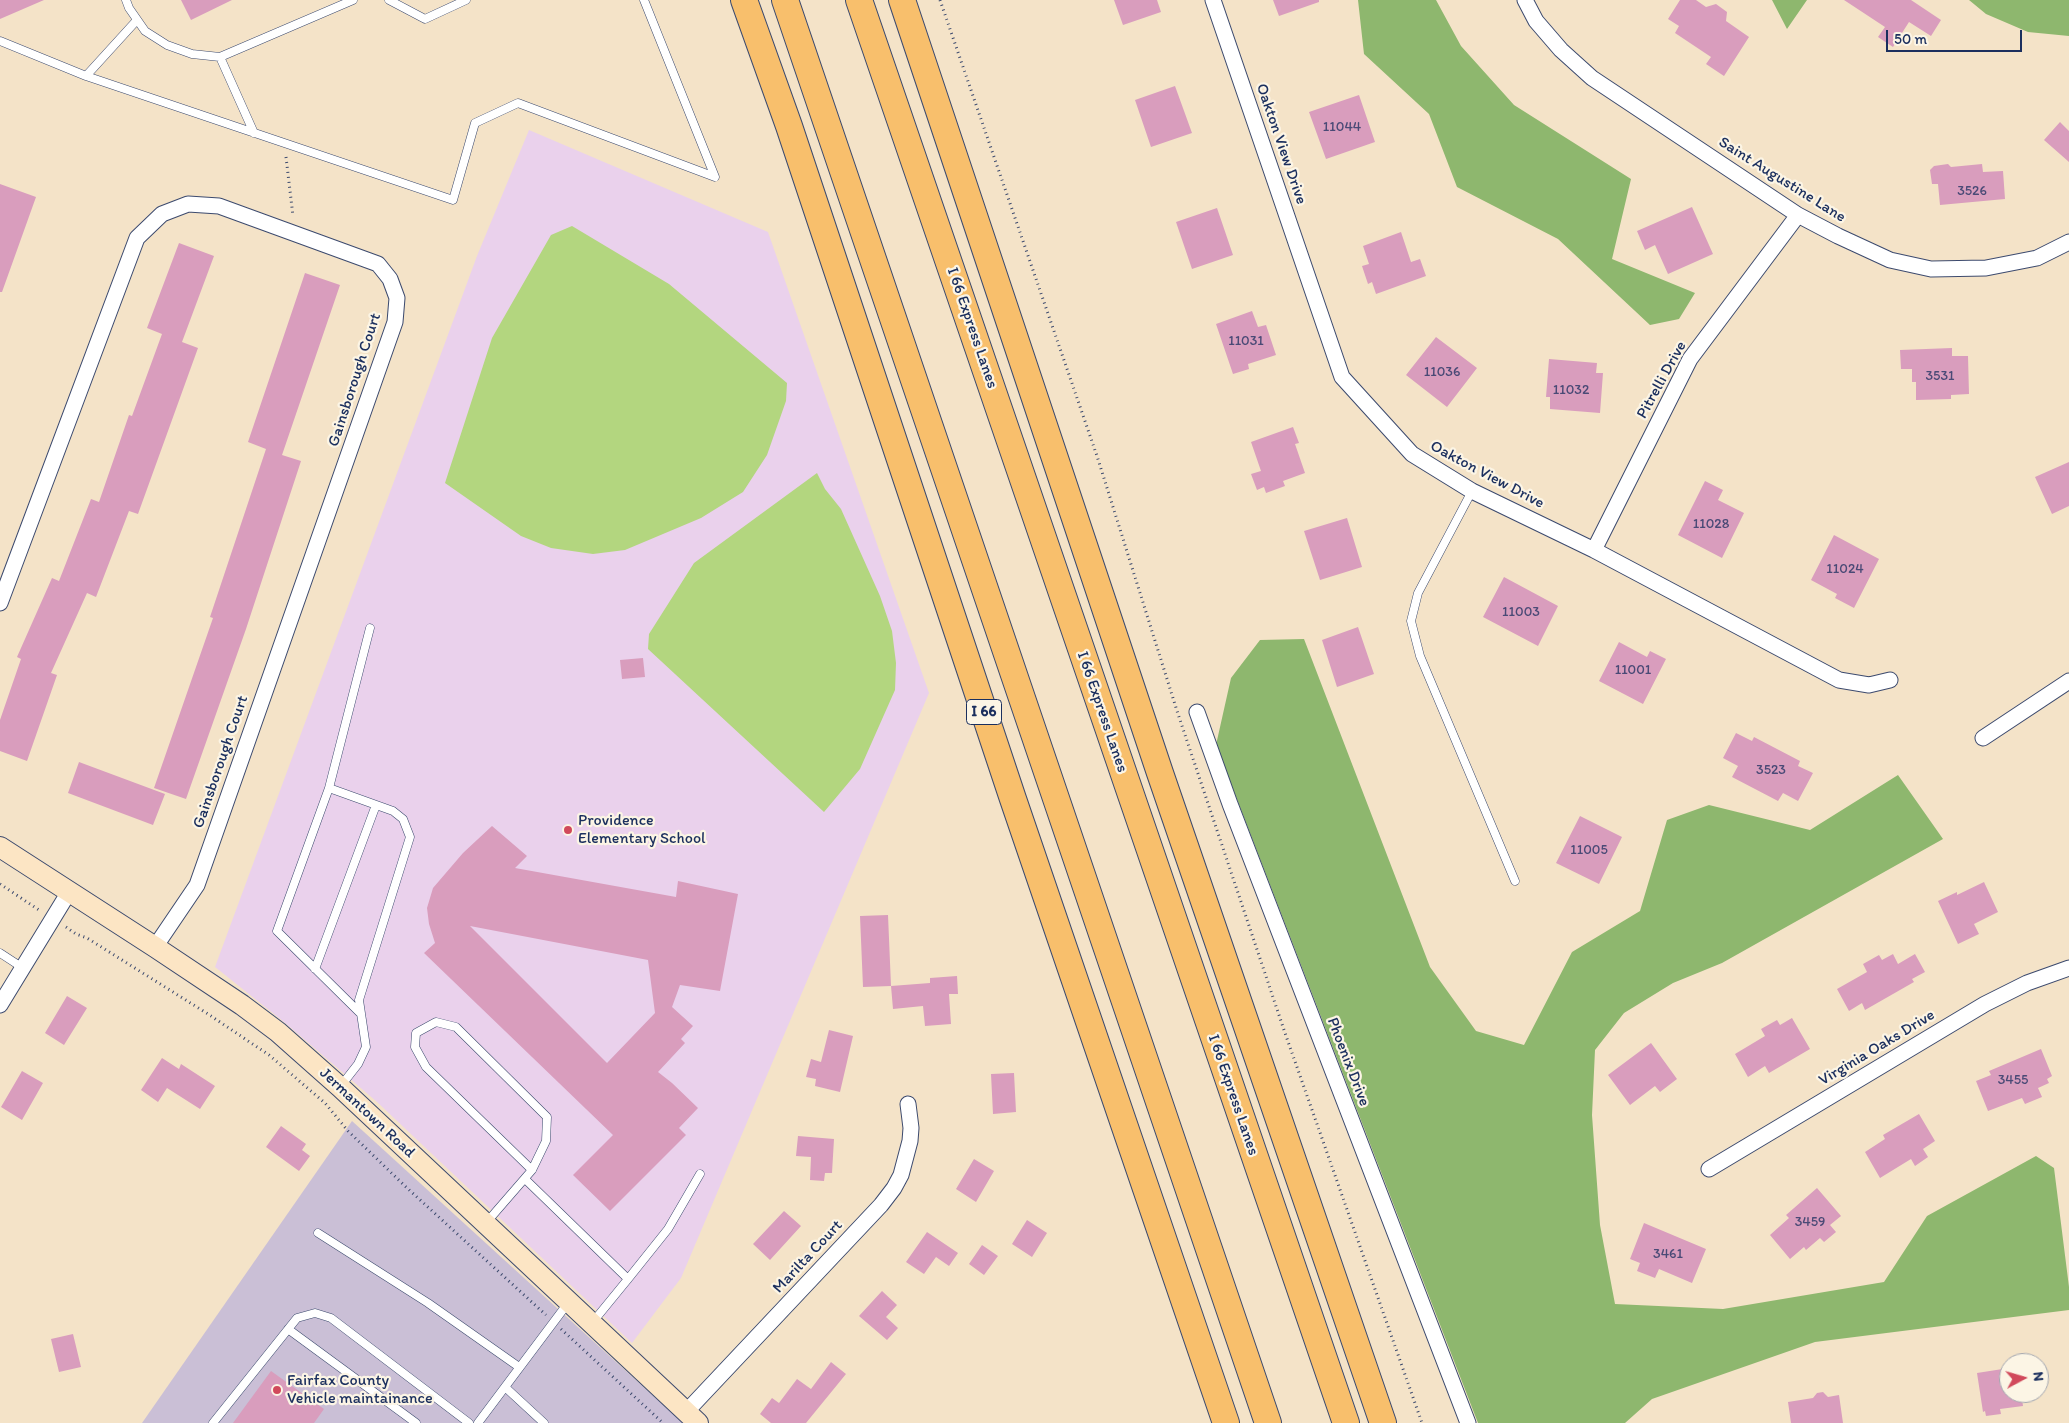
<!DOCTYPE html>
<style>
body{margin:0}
#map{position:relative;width:2069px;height:1423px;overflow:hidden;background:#f4e3c8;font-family:Itim,sans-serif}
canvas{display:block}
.north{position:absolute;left:1999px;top:1353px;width:50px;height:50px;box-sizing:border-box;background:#fcf5e5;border:1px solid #a2a6af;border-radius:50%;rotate:84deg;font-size:14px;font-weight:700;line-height:20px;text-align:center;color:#1b2f5e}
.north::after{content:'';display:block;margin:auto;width:18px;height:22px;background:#d1495b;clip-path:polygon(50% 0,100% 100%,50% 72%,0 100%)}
.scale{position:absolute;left:1886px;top:30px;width:136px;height:22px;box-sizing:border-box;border:2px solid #1b2f5e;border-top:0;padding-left:6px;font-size:15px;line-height:18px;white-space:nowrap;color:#1b2f5e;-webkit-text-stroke:4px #fcf5e5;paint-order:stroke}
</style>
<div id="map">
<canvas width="2069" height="1423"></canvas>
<div class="north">N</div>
<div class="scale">50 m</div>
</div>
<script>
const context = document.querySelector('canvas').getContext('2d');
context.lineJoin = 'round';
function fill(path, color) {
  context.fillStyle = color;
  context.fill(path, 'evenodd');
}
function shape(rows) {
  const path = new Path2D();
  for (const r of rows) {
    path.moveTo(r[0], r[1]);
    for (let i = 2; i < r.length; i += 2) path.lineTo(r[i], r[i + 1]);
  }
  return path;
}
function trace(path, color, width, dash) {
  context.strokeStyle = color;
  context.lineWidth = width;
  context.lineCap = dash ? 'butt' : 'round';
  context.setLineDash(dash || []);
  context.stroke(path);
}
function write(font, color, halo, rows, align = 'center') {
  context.font = font + ' Itim,sans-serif';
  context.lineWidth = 4.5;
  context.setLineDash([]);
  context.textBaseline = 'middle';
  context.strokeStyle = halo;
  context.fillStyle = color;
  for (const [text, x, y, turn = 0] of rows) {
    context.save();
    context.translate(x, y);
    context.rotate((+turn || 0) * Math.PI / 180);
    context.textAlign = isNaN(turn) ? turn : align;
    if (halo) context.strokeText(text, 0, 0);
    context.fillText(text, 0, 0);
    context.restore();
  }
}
const built = shape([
 [529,130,768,232,929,693,681,1278,632,1343,377,1102,284,1022,215,967,477,256]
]);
const industrial = shape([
 [352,1121,683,1423,142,1423]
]);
const green = shape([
 [572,226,669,284,787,383,786,401,767,455,743,492,701,518,625,550,593,554,551,548,521,536,445,483,492,338,551,235],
 [817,473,825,489,841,509,880,596,892,631,896,663,895,690,860,769,824,812,648,649,649,634,694,563]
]);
const forest = shape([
 [1358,0,1436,0,1461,46,1514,105,1631,179,1612,259,1695,293,1679,319,1650,325,1558,239,1457,187,1429,114,1364,54],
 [1772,0,1807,0,1787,29],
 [1969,0,2069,0,2069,36,2028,32,1986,14],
 [1304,639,1430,967,1476,1031,1524,1045,1572,952,1640,911,1667,820,1709,805,1810,830,1898,775,1943,839,1722,963,1673,983,1624,1013,1595,1050,1592,1115,1600,1225,1615,1304,1723,1309,1884,1282,1927,1216,2036,1156,2054,1168,2069,1287,2069,1310,1815,1342,1652,1399,1625,1423,1478,1423,1216,745,1231,678,1260,640]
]);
const building = shape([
 [0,0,44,0,0,19],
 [181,0,232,0,191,20],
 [1114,0,1157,0,1161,12,1123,25],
 [1273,0,1319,0,1319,2,1279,16],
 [1680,0,1696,0,1706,7,1716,4,1727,12,1726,21,1749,37,1724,76,1706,64,1711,57,1675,33,1679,26,1668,19],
 [1844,0,1911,0,1941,20,1931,36,1909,22,1893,47,1878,37,1885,27],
 [1175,86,1192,133,1151,147,1135,100],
 [1359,95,1375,142,1326,159,1309,112],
 [2060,122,2069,131,2069,162,2044,140],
 [1948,164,1951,167,1982,164,1983,172,2003,171,2005,199,1940,205,1938,184,1932,184,1930,170,1934,166],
 [0,184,36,197,2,292,0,292],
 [1692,207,1713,254,1668,274,1655,245,1645,250,1637,231],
 [1217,208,1233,255,1192,269,1176,222],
 [1401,232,1411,262,1420,259,1426,276,1376,294,1372,282,1368,284,1362,266,1369,264,1363,246],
 [179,243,214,256,182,342,198,348,138,514,129,511,96,597,87,593,51,673,57,675,27,761,0,751,0,720,21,659,17,657,52,578,59,581,91,499,99,502,129,415,132,416,162,334,147,328],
 [305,273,340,285,282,455,301,461,246,629,186,799,154,788,213,618,210,617,266,449,248,442],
 [1252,311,1258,327,1266,325,1276,355,1248,364,1249,369,1233,374,1216,324],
 [1436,337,1477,368,1447,407,1406,375],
 [1952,348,1952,356,1968,356,1969,394,1951,395,1951,399,1916,400,1916,382,1912,382,1912,369,1901,369,1900,350],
 [1549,359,1597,363,1596,373,1603,373,1600,413,1550,409,1550,397,1546,397],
 [1293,427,1299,443,1295,444,1305,473,1283,481,1285,486,1266,493,1264,487,1257,490,1251,474,1261,471,1251,442],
 [2069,462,2069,506,2052,514,2035,477],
 [1705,481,1723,490,1718,500,1744,513,1722,558,1678,535],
 [1347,518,1362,567,1320,580,1304,531],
 [1834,535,1879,559,1854,608,1835,598,1837,594,1811,580],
 [1504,577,1558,606,1538,646,1483,617],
 [1358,627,1374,674,1337,687,1322,640],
 [1619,642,1647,657,1650,651,1666,659,1643,704,1599,681],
 [643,658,645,677,622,679,620,660],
 [1736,733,1752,741,1754,737,1800,761,1798,766,1813,773,1798,801,1783,793,1778,801,1732,777,1738,766,1723,758],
 [79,762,165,794,153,825,68,793],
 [1580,816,1622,837,1599,884,1556,863],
 [492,826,527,856,515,868,676,897,678,881,738,894,720,991,680,985,672,1007,693,1026,681,1039,685,1043,658,1072,672,1083,698,1108,679,1128,686,1135,610,1211,573,1175,613,1135,424,953,435,943,429,924,427,908,433,888,463,853],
 [470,926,648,960,655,1013,607,1063],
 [1984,882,1998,912,1974,924,1979,934,1958,944,1938,901,1957,892,1957,895],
 [888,915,891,986,863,987,860,916],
 [1893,954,1898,964,1915,954,1925,972,1912,979,1914,982,1865,1010,1862,1003,1849,1011,1837,989,1867,972,1863,964,1879,955,1882,960],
 [957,976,958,994,949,994,951,1024,925,1026,923,1006,893,1009,891,986,930,983,930,978],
 [67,996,87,1008,64,1045,45,1033],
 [1792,1018,1810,1049,1769,1073,1765,1066,1748,1077,1735,1054,1765,1036,1761,1029,1777,1020,1780,1025],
 [829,1030,853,1036,840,1092,815,1086,816,1079,806,1077,811,1059,821,1062],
 [1651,1043,1677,1079,1660,1092,1655,1086,1630,1105,1608,1075],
 [2041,1049,2052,1076,2047,1079,2049,1083,2038,1088,2042,1097,2025,1104,2022,1098,1988,1111,1976,1081,1991,1075,1989,1071],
 [162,1058,179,1069,181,1064,215,1086,200,1109,167,1088,158,1102,141,1090],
 [22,1071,43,1083,22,1120,1,1107],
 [1014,1073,1016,1112,993,1114,991,1074],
 [1919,1114,1935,1141,1923,1149,1928,1157,1915,1166,1911,1159,1880,1178,1865,1152,1885,1139,1883,1135],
 [281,1126,306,1144,302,1150,310,1156,299,1171,266,1147],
 [798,1136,834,1139,832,1173,825,1173,824,1181,810,1180,811,1157,796,1156],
 [974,1159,994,1171,976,1202,956,1189],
 [1817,1188,1841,1216,1830,1225,1836,1232,1824,1242,1820,1238,1806,1250,1804,1247,1790,1259,1770,1235,1789,1218,1786,1215],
 [784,1211,801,1226,770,1260,753,1244],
 [1027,1220,1047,1233,1032,1257,1012,1244],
 [1644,1223,1706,1249,1692,1283,1659,1269,1655,1278,1637,1271,1640,1263,1630,1259],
 [927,1232,958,1253,949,1266,936,1257,924,1274,906,1262],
 [982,1245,998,1256,984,1275,969,1264],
 [882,1291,897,1305,886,1317,898,1328,887,1340,859,1316],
 [73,1334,81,1367,59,1372,51,1339],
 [831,1362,846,1374,806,1423,771,1423,760,1414,772,1398,779,1403,797,1379,811,1389],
 [2009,1368,2009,1393,2021,1393,2023,1406,2000,1409,2001,1414,1986,1416,1985,1411,1983,1412,1977,1373],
 [271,1371,324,1409,314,1423,233,1423],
 [1823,1392,1828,1397,1839,1395,1843,1423,1791,1423,1788,1402,1813,1398,1817,1393]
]);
const path = shape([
 [940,0,1097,456,1178,714,1285,1033,1422,1423],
 [286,157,293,216],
 [0,884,39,910],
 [66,927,76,934,87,938,208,1014,269,1055,325,1103,348,1131,406,1187,546,1315],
 [561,1329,663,1423]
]);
const service = shape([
 [126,0,129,8,145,31,167,45,192,54,220,57,353,0],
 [389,0,425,19,466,0],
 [137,20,86,76,453,200,475,123,518,103,715,177,644,0],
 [0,41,86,76],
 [220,57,254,133],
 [1472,491,1418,593,1411,621,1420,656,1515,881],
 [329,788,370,628],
 [0,953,23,968],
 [315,969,376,805],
 [340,1087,358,1064,366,1047,359,1000,410,837,403,819,393,811,329,788,277,931,361,1014],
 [525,1179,628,1279,668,1229,700,1174],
 [486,1223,532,1170,546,1141,547,1117,456,1027,436,1022,416,1033,415,1047,426,1067,532,1170],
 [318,1233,428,1303,519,1367],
 [592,1323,628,1279],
 [288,1329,416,1423],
 [505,1387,544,1423],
 [213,1423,297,1318,315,1313,331,1318,469,1423],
 [478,1423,568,1303]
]);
const minor = shape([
 [1213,0,1342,377,1412,454,1472,491,1594,550,1839,680,1869,685,1890,680],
 [1525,0,1536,21,1561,50,1592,78,1798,215,1838,236,1890,260,1931,269,1986,268,2037,258,2069,242],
 [1594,550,1690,359,1798,215],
 [0,603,137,238,162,214,188,204,219,206,378,264,390,279,397,298,395,322,197,885,155,947],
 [1197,712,1230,804,1468,1423],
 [1983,738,2069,681],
 [0,1005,69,892],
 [1709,1169,1985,1004,2027,983,2069,968],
 [686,1412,881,1205,894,1188,901,1175,910,1141,911,1128,908,1104]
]);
const secondary = shape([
 [0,847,155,947,242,1005,278,1032,340,1087,698,1423]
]);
const motorway = shape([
 [744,0,789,126,1013,799,1226,1423],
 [785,0,1268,1423],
 [859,0,1346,1423],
 [902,0,1160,773,1383,1423]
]);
const markers = [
 [568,830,5,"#d1495b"],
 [277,1390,5,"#d1495b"]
];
const numberNames = [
 ["11044",1342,127],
 ["3526",1972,191],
 ["11031",1246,341],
 ["11036",1442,372],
 ["3531",1940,376],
 ["11032",1571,390],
 ["11028",1711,524],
 ["11024",1845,569],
 ["11003",1521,612],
 ["11001",1633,670],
 ["3523",1771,770],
 ["11005",1589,850],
 ["3455",2013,1080],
 ["3459",1810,1222],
 ["3461",1668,1254]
];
const shields = [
 [984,712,35]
];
const shieldNames = [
 ["I 66",984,712]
];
const streetNames = [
 ["Oakton View Drive",1281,144,71],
 ["Saint Augustine Lane",1782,180,32],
 ["I 66 Express Lanes",972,328,71],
 ["Gainsborough Court",355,380,-72],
 ["Pitrelli Drive",1662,380,-61],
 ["Oakton View Drive",1487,475,28],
 ["I 66 Express Lanes",1102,712,71],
 ["Gainsborough Court",221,762,-71],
 ["Virginia Oaks Drive",1877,1048,-31],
 ["Phoenix Drive",1348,1062,69],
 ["I 66 Express Lanes",1233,1095,71],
 ["Jermantown Road",367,1113,43],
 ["Marilta Court",808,1257,-47]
];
const poiNames = [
 ["Providence",578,821],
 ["Elementary School",578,839],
 ["Fairfax County",287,1381],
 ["Vehicle maintainance",287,1399]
];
fill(built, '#ead1ec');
fill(industrial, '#cabfd6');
fill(green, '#b3d67f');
fill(forest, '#8eb76e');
fill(building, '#d99dbd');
trace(service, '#3c4a6e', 9);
trace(minor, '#3c4a6e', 17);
trace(secondary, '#3c4a6e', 22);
trace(motorway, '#3c4a6e', 28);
trace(path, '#3c4a6e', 3, [1, 4]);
trace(service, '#fff', 8);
trace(minor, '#fff', 15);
trace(secondary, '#fce5c4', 20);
trace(motorway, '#f8bf6c', 26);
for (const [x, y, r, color] of markers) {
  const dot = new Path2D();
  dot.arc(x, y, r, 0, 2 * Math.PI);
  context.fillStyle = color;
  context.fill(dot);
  trace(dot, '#fcf5e5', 2);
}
write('14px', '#4a4a76', null, numberNames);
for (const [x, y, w] of shields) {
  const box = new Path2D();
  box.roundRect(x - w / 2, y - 12.5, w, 25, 4);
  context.fillStyle = '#fcf5e5';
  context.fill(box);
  trace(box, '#1b2f5e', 1);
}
write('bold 15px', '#1b2f5e', null, shieldNames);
write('16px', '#1b2f5e', '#fcf5e5', streetNames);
write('16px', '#1b2f5e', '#fcf5e5', poiNames, 'left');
</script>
